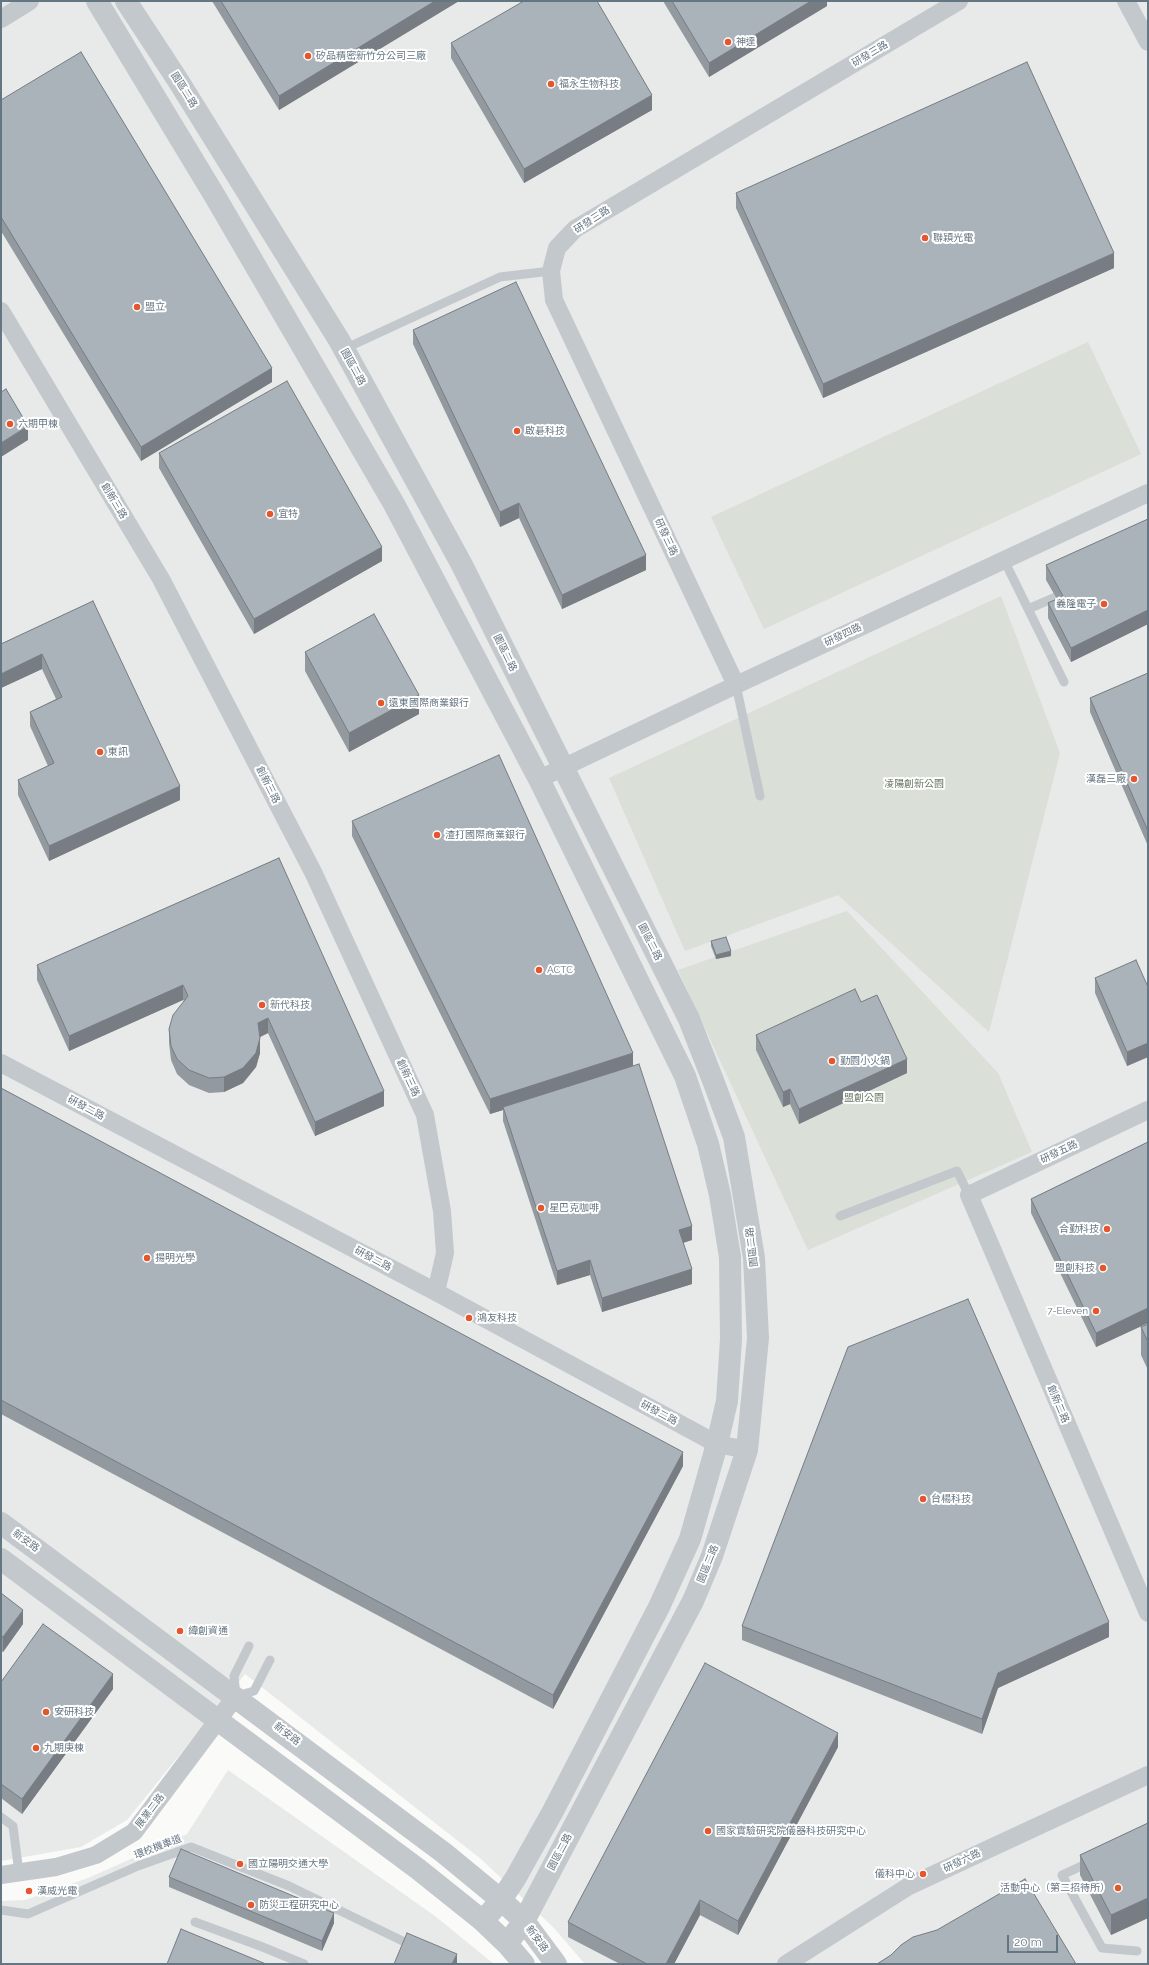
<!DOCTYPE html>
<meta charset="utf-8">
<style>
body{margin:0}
#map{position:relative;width:1149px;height:1965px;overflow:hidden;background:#fafaf8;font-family:Raleway,sans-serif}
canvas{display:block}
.frame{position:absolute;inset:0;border:2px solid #657683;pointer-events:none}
.scale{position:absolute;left:1007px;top:1935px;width:51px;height:18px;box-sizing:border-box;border:2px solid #657683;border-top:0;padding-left:5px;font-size:12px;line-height:14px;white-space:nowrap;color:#657683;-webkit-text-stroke:3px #fff;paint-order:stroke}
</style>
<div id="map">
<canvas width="1149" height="1965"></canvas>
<div class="frame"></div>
<div class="scale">20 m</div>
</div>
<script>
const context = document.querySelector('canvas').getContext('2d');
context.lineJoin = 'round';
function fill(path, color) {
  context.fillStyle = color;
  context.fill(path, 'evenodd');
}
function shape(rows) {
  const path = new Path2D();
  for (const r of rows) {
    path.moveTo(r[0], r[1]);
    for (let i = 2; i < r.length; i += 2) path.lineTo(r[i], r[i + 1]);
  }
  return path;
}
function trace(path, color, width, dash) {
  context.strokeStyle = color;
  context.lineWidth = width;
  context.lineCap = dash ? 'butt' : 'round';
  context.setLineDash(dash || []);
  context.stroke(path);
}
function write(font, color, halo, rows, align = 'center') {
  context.font = font + ' Raleway,"Noto Sans TC",sans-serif';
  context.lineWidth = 4;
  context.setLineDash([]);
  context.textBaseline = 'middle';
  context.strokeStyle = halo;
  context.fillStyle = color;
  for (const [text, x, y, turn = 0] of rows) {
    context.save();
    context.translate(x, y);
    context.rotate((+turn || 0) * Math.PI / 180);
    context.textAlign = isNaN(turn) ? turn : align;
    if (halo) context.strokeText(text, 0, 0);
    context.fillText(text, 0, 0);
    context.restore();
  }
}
const built = shape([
 [1,1,1148,1,1148,1964,585,1964,553,1927,481,1859,245,1674,127,1820,81,1847,1,1861],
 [228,1770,435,1916,494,1964,1,1964,1,1901,25,1900,88,1878,187,1834]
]);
const green = shape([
 [1088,342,1141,454,764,629,711,517],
 [1001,596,1060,753,989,1032,838,895,685,951,609,778],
 [847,911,998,1073,1032,1152,808,1250,678,970]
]);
const service = shape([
 [344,349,500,277,551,271],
 [1004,560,1064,682],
 [1028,609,1056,597],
 [736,685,760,796],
 [840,1216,957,1171,969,1195],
 [249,1646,234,1676,236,1696,254,1691,270,1660],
 [1,1817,13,1826,19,1873],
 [1090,1862,1062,1875,1102,1948,1137,1951],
 [1,1910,28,1914,138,1866,191,1847,289,1886,415,1947],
 [195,1922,260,1946,304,1964]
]);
const minor = shape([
 [1126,1,1148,42],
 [1,19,30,1],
 [1,311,161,579,314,874,425,1115,442,1211,445,1253,436,1292],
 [736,685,554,300,551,271,557,248,575,229,959,1],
 [539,779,736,685,1148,493],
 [1,1063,436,1292,717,1444,747,1450],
 [1148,1110,969,1195,1148,1613],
 [1,1875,56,1867,96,1855,134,1832,236,1696],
 [786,1964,909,1886,1148,1775]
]);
const tertiary = shape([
 [97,1,216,198,394,504,539,779,685,1076,708,1144,720,1195,730,1257,731,1339,727,1401,717,1444,690,1539,659,1607,553,1811,515,1879,501,1900,483,1921],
 [126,1,179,82,339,340,462,565,689,1019,714,1083,734,1137,754,1258,758,1338,747,1450,712,1556,693,1601,524,1921,507,1944],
 [1,1523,444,1853,501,1900,524,1921,556,1964],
 [1,1559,418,1869,483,1921,507,1944,524,1964]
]);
const wall = shape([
 [212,1,459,1,279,110],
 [663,1,827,1,827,6,709,77],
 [451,43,652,110,524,183,451,58],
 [1,100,272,382,141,461,1,231],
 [736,193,1114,268,823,398,736,208],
 [413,330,646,570,562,609,519,518,500,527,413,344],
 [159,453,382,561,254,634,159,468],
 [1148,519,1148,624,1071,662,1048,618,1048,603,1057,599,1046,580,1046,565],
 [93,601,180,800,49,861,18,795,18,780,48,766,30,726,30,712,56,699,42,669,1,688,1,644],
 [305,652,419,714,349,752,305,671],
 [1148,673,1148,846,1090,712,1090,698],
 [352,821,633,1066,692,1240,683,1243,692,1284,602,1312,590,1275,557,1285,503,1121,503,1110,490,1114,352,836],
 [279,858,384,1106,315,1136,268,1033,260,1037,260,1053,256,1067,243,1083,224,1092,209,1093,189,1085,177,1074,171,1060,169,1043,169,1029,184,1001,183,1000,69,1051,37,980,37,965],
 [711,941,731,956,716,959,711,946],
 [1095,978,1148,987,1148,1057,1127,1066,1095,993],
 [861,1002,907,1073,799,1124,790,1104,783,1107,756,1050,756,1035],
 [1,1088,683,1466,553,1709,1,1414],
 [1148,1142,1148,1323,1096,1347,1031,1213,1031,1199],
 [1148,1324,1148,1370,1141,1355,1141,1327],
 [1,1593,23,1624,3,1652,1,1651],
 [742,1626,1109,1637,998,1688,982,1734,742,1640],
 [1,1682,113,1689,22,1814,1,1798],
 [838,1747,738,1935,700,1915,674,1964,620,1964,568,1937,568,1922],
 [1148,1823,1148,1918,1111,1935,1080,1875,1080,1855],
 [169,1877,334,1923,322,1951,169,1887]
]);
const shadedWall = shape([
 [435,1,459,1,279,110,279,96],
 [811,1,827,1,827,6,709,77,709,63],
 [652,95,652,110,524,183,524,169],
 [1114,253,1114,268,823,398,823,384],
 [272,368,272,382,141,461,141,447],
 [28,426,28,440,1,457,1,443],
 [519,503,519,518,500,527,500,512],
 [382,547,382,561,254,634,254,619],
 [646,555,646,570,562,609,562,595],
 [1148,610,1148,624,1071,662,1071,648],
 [42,654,42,669,1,688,1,674],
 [419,695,419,714,349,752,349,733],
 [180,786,180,800,49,861,49,846],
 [731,951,731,956,716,959,716,955],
 [183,985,183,1000,69,1051,69,1036],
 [268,1018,268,1033,258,1038,258,1023],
 [260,1038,260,1053,256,1067,243,1083,224,1092,224,1077],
 [1148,1043,1148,1057,1127,1066,1127,1052],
 [633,1053,633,1067,503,1107,503,1110,490,1114,490,1099],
 [907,1059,907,1073,799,1124,799,1109],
 [790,1089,790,1104,783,1107,783,1092],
 [384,1091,384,1106,315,1136,315,1122],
 [692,1226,692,1240,679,1244,679,1230],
 [590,1260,590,1275,557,1285,557,1271],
 [692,1269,692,1284,602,1312,602,1298],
 [1148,1308,1148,1323,1096,1347,1096,1333],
 [683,1452,683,1466,553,1709,553,1695],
 [23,1610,23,1624,3,1652,3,1637],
 [1109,1622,1109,1637,998,1688,982,1734,982,1719,998,1673],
 [113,1674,113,1689,22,1814,22,1799],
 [838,1733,838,1747,738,1935,738,1921],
 [1148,1898,1148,1918,1111,1935,1111,1915],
 [700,1900,700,1915,674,1964,666,1964],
 [334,1913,334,1923,322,1951,322,1941],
 [457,1954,457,1964,452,1964]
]);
const building = shape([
 [221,1,435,1,279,96,221,1],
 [524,1,597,1,652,95,524,169,451,43,524,1],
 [672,1,811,1,709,63,672,1],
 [81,52,272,368,141,447,1,217,1,100,81,52],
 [1027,62,1114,253,823,384,736,193,1027,62],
 [516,282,646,555,562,595,519,503,500,512,413,330,516,282],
 [287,381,382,547,254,619,159,453,287,381],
 [6,389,28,426,1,443,1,392,6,389],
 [1148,519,1148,610,1071,648,1048,603,1063,596,1046,565,1148,519],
 [93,601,180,786,49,846,18,780,54,763,30,712,62,697,42,654,1,674,1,644,93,601],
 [374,614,419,695,349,733,305,652,374,614],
 [1148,673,1148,831,1090,698,1148,673],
 [499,755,633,1053,490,1099,352,821,499,755],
 [279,858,384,1091,315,1122,268,1018,258,1023,260,1038,256,1053,243,1068,224,1077,209,1078,189,1070,177,1059,171,1046,169,1029,173,1015,188,996,183,985,69,1036,37,965,279,858],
 [726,937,731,951,716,955,711,941,726,937],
 [1136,960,1148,987,1148,1043,1127,1052,1095,978,1136,960],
 [855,989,861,1002,877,995,907,1059,799,1109,790,1089,783,1092,756,1035,855,989],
 [639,1064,692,1226,679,1230,692,1269,602,1298,590,1260,557,1271,503,1107,639,1064],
 [1,1088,683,1452,553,1695,1,1400,1,1088],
 [1148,1142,1148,1308,1096,1333,1031,1199,1148,1142],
 [968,1299,1109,1622,998,1673,982,1719,742,1626,848,1347,968,1299],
 [1148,1324,1148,1342,1141,1327,1148,1324],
 [1,1593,23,1610,3,1637,1,1636,1,1593],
 [43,1624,113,1674,22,1799,1,1784,1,1682,43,1624],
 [705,1663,838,1733,738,1921,700,1900,666,1964,647,1964,568,1922,705,1663],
 [1148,1823,1148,1898,1111,1915,1080,1855,1148,1823],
 [181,1849,334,1913,322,1941,169,1877,181,1849],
 [1025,1879,1076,1964,877,1964,891,1955,901,1945,913,1937,937,1930,1025,1879],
 [181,1929,266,1964,167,1964,181,1929],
 [407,1933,457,1954,452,1964,394,1964,407,1933]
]);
const markers = [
 [728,42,4,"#e4572e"],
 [308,56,4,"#e4572e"],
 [551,84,4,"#e4572e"],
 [925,238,4,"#e4572e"],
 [137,307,4,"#e4572e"],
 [10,424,4,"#e4572e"],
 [517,431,4,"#e4572e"],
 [270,514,4,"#e4572e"],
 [1104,604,4,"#e4572e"],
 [381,703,4,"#e4572e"],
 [100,752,4,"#e4572e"],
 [1134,779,4,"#e4572e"],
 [437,835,4,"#e4572e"],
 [539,970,4,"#e4572e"],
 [262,1005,4,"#e4572e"],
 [832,1061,4,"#e4572e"],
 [541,1208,4,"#e4572e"],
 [1107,1229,4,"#e4572e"],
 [147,1258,4,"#e4572e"],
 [1103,1268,4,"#e4572e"],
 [1096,1311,4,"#e4572e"],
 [469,1318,4,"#e4572e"],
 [923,1499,4,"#e4572e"],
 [180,1631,4,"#e4572e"],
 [46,1712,4,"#e4572e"],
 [36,1748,4,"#e4572e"],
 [708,1831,4,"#e4572e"],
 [240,1864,4,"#e4572e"],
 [923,1874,4,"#e4572e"],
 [1118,1888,4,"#e4572e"],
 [29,1891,4,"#e4572e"],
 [251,1905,4,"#e4572e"]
];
const poiNames = [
 ["神達",736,42],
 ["矽品精密新竹分公司三廠",316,56],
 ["福永生物科技",559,84],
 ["聯穎光電",933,238],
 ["盟立",145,307],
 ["六期甲棟",18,424],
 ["啟碁科技",525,431],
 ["宜特",278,514],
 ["義隆電子",1096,604,"right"],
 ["遠東國際商業銀行",389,703],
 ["東訊",108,752],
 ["漢磊三廠",1126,779,"right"],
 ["渣打國際商業銀行",445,835],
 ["ACTC",547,970],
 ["新代科技",270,1005],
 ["勤園小火鍋",840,1061],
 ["星巴克咖啡",549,1208],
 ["合勤科技",1099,1229,"right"],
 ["揚明光學",155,1258],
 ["盟創科技",1095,1268,"right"],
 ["7-Eleven",1088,1311,"right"],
 ["鴻友科技",477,1318],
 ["台楊科技",931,1499],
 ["緯創資通",188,1631],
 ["安研科技",54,1712],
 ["九期庚棟",44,1748],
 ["國家實驗研究院儀器科技研究中心",716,1831],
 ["國立陽明交通大學",248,1864],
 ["儀科中心",915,1874,"right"],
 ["活動中心（第二招待所）",1110,1888,"right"],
 ["漢威光電",37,1891],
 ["防災工程研究中心",259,1905]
];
const streetNames = [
 ["研發三路",870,54,-31],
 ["園區二路",184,90,58],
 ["研發三路",592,220,-33],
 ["園區二路",353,367,61],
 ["創新三路",114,501,59],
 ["研發三路",666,537,65],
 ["研發四路",843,635,-25],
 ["園區二路",505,653,64],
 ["創新三路",268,785,63],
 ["園區二路",650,942,63],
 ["創新三路",408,1078,65],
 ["研發二路",86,1108,28],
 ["研發五路",1059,1152,-25],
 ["園區二路",752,1247,-97],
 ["研發二路",373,1259,28],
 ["創新二路",1058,1404,67],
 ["研發二路",659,1413,28],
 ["新安路",26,1541,36],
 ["園區二路",708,1564,-68],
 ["新安路",287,1734,37],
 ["展業二路",150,1811,-53],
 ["環校機車道",158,1847,-21],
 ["園區二路",560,1852,-62],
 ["研發六路",962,1861,-25],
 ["新安路",537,1939,53]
];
const parkNames = [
 ["凌陽創新公園",914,784],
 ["盟創公園",864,1098]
];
fill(built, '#e8e9e9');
fill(green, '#dadfd7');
trace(service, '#c3c8cc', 9);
trace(minor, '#c3c8cc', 18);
trace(tertiary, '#c3c8cc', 22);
fill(wall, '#929a9f');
fill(shadedWall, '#777d82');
fill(building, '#aab3b9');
trace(building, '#777d82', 1);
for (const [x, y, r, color] of markers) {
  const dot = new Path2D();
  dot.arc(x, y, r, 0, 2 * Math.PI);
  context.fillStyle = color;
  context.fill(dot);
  trace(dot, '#fff', 1.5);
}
write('10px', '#657683', '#fff', poiNames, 'left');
write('10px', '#657683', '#fff', streetNames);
write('10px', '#687a64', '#fff', parkNames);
</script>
